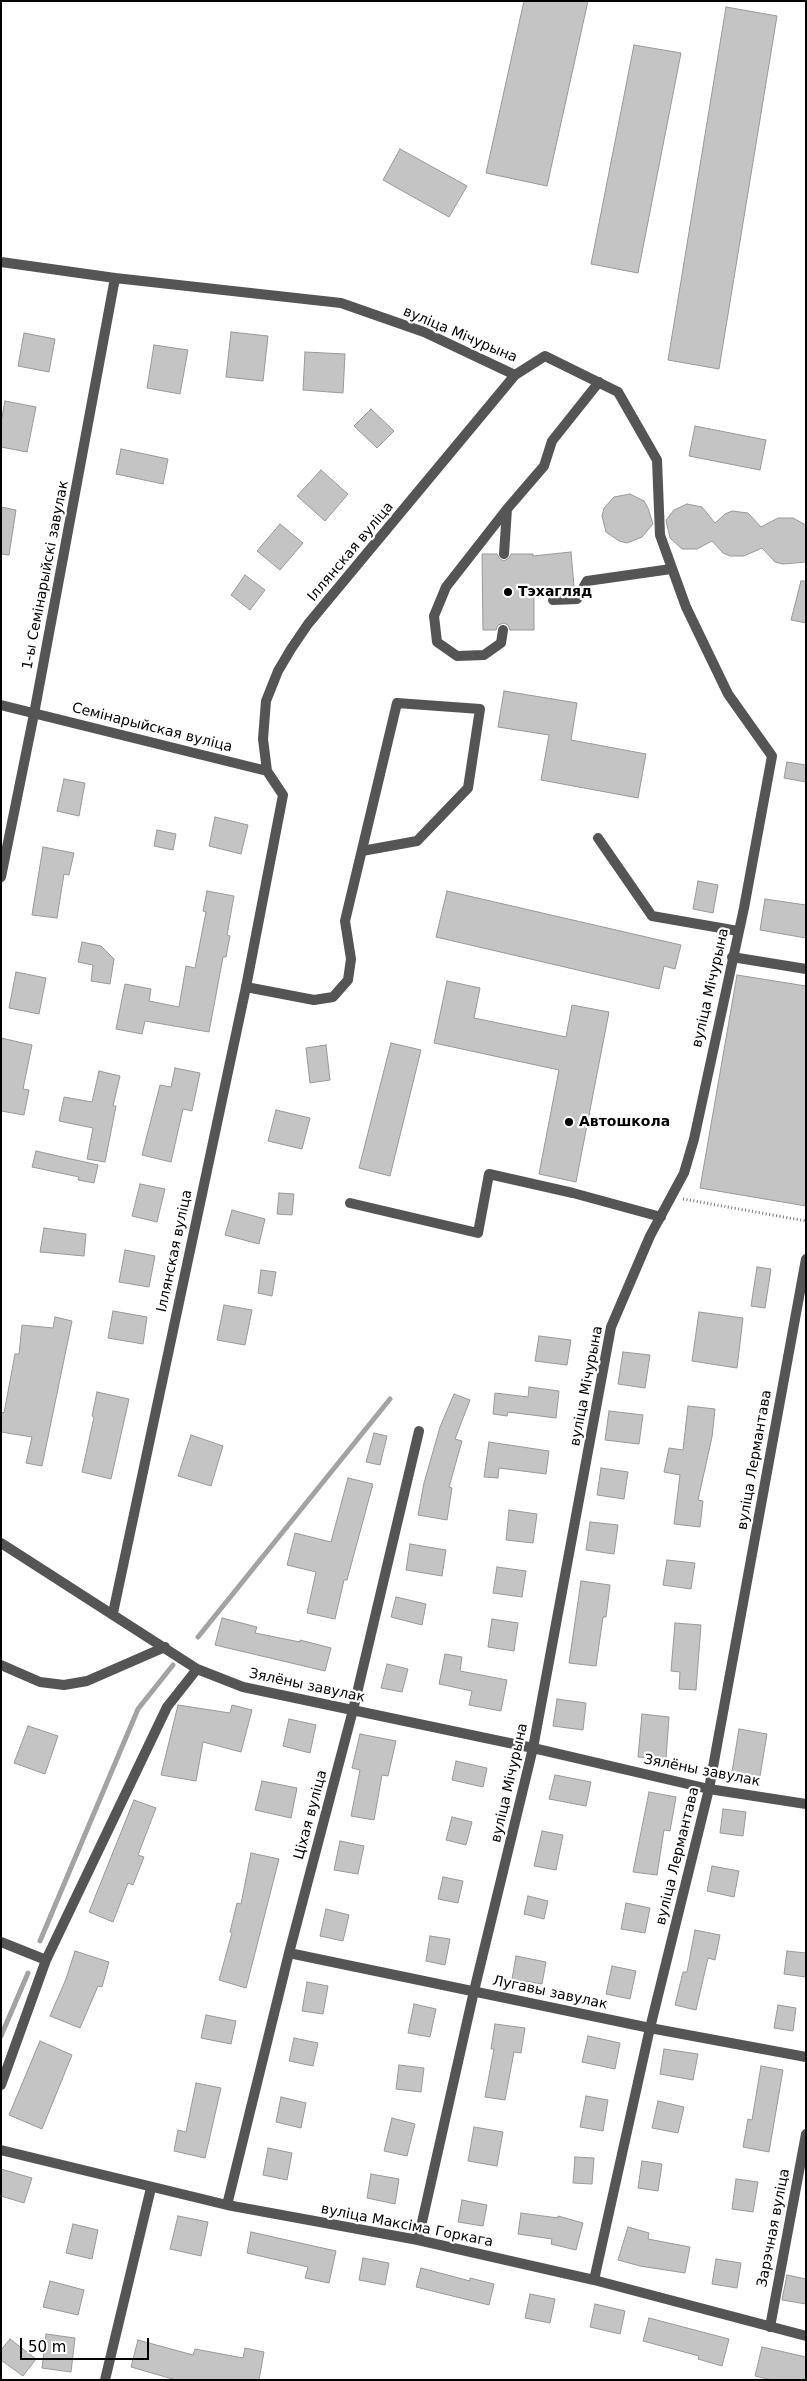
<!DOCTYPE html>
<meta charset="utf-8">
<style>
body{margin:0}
#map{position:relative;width:807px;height:2381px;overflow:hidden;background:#fff;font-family:"DejaVu Sans",sans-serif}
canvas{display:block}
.frame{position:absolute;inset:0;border:2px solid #000;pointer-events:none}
.scale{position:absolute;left:20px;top:2338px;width:129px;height:22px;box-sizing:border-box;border:2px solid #000;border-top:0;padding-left:6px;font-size:15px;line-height:18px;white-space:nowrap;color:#000;-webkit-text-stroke:4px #fff;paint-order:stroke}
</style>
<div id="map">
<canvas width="807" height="2381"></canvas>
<div class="frame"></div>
<div class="scale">50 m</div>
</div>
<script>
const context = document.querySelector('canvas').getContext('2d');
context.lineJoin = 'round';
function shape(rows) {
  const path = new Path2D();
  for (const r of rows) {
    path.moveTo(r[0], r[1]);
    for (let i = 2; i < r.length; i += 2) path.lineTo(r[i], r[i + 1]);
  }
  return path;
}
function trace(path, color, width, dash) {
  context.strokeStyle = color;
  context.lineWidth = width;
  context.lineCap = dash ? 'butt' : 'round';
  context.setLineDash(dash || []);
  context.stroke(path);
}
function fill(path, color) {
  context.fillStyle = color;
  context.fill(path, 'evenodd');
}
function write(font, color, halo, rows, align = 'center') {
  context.font = font + ' "DejaVu Sans",sans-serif';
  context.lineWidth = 4.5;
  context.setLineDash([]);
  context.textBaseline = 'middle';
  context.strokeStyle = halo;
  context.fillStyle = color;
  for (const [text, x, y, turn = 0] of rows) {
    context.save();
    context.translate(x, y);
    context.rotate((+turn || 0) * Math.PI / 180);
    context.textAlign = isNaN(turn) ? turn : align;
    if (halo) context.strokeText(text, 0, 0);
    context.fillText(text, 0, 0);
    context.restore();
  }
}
const stream = shape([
 [198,1637,390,1399],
 [40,1941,138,1709,173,1665],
 [1,2036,28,1973]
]);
const building = shape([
 [524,1,588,1,547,186,486,173,524,1],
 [726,7,777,16,719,369,668,360,726,7],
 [634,45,681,53,638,273,591,264,634,45],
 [400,149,467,186,449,217,383,180,400,149],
 [231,332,268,336,263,381,226,377,231,332],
 [24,333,55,339,49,372,18,366,24,333],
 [154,345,188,350,180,394,147,388,154,345],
 [305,352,345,354,343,393,303,390,305,352],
 [5,401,36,407,27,452,1,447,1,422,5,401],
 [371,409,394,431,377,448,354,426,371,409],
 [695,426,766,440,760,470,689,456,695,426],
 [121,449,168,459,163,484,116,474,121,449],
 [321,470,348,494,325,521,297,496,321,470],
 [630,494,644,501,648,508,653,524,642,537,627,543,619,541,606,532,602,516,604,508,614,497,630,494],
 [687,504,702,507,715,523,725,514,732,511,748,513,761,527,778,518,793,518,806,525,806,562,783,564,775,562,762,548,744,556,730,556,723,553,712,541,697,549,682,549,670,538,666,520,674,510,687,504],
 [1,507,16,510,9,555,1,554,1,507],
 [280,524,303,543,280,570,257,551,280,524],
 [571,552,574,586,534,590,534,630,510,630,508,625,504,623,498,625,496,630,483,630,482,554,497,554,500,559,504,561,509,558,511,554,533,554,533,556,571,552],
 [245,575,265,590,250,610,231,595,245,575],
 [801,581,806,581,806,623,791,620,801,581],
 [504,691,577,703,571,740,646,754,638,798,541,780,549,735,498,727,504,691],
 [787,762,806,765,806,782,784,778,787,762],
 [64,779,85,783,79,816,57,811,64,779],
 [215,817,248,825,241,854,209,846,215,817],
 [157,830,176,834,173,850,154,846,157,830],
 [43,847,74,853,69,875,64,874,57,918,32,915,43,847],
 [698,881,718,885,713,913,693,909,698,881],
 [207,891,234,896,227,935,230,936,226,957,223,957,209,1032,145,1021,142,1034,116,1029,125,984,151,989,149,1001,179,1007,186,966,195,968,206,912,203,911,207,891],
 [447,891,681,945,675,969,664,966,659,989,436,937,447,891],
 [765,899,806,905,806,938,760,930,765,899],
 [82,942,101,946,114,959,110,984,91,981,93,965,78,962,82,942],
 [16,972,46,978,39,1014,9,1008,16,972],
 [737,975,806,986,806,1206,700,1188,737,975],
 [447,981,480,988,474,1018,566,1037,572,1005,609,1012,576,1182,539,1174,559,1070,434,1043,447,981],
 [1,1038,32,1045,23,1089,29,1090,24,1115,1,1111,1,1038],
 [391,1043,421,1050,390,1176,359,1168,391,1043],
 [326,1045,330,1080,310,1083,306,1048,326,1045],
 [175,1068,200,1073,192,1111,183,1109,171,1162,142,1155,160,1085,171,1087,175,1068],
 [99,1071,120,1076,113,1106,116,1106,105,1162,87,1159,93,1128,59,1121,64,1097,92,1102,99,1071],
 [276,1110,310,1118,302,1149,268,1141,276,1110],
 [36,1151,98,1165,94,1183,78,1180,79,1177,32,1167,36,1151],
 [140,1184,165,1189,157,1222,132,1216,140,1184],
 [279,1193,294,1194,292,1215,277,1214,279,1193],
 [232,1210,265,1219,259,1244,225,1235,232,1210],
 [44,1228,86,1234,84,1256,40,1252,44,1228],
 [125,1250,155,1256,149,1287,119,1282,125,1250],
 [757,1267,771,1269,765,1308,751,1306,757,1267],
 [261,1270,276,1272,272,1296,258,1293,261,1270],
 [224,1305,252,1310,245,1345,217,1340,224,1305],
 [113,1311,147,1317,143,1344,108,1338,113,1311],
 [699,1312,743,1318,737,1368,692,1361,699,1312],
 [55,1317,72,1321,42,1466,26,1463,32,1437,1,1432,1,1412,4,1413,15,1354,19,1354,22,1325,53,1328,55,1317],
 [539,1336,571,1340,567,1365,535,1361,539,1336],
 [623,1352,650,1355,645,1388,618,1384,623,1352],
 [529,1387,559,1391,556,1418,508,1412,507,1416,493,1414,495,1393,528,1397,529,1387],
 [97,1392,129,1399,111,1479,82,1472,94,1417,92,1416,97,1392],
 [454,1394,470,1400,455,1439,462,1441,449,1487,452,1488,447,1520,418,1515,424,1483,440,1427,454,1394],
 [688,1406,715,1409,712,1437,698,1500,703,1501,700,1527,674,1524,680,1475,664,1472,669,1448,683,1450,688,1406],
 [609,1411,643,1415,639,1444,605,1440,609,1411],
 [374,1433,387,1436,380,1465,366,1462,374,1433],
 [191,1435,223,1446,211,1486,178,1476,191,1435],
 [489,1442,549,1451,546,1474,499,1468,498,1478,484,1477,489,1442],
 [601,1468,628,1472,624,1499,597,1495,601,1468],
 [348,1478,373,1484,347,1580,344,1580,335,1619,307,1613,316,1572,287,1565,295,1533,331,1542,348,1478],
 [509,1510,537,1514,533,1543,506,1540,509,1510],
 [590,1522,618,1525,614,1554,586,1550,590,1522],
 [410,1544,446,1550,442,1576,406,1570,410,1544],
 [667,1560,695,1563,691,1589,663,1585,667,1560],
 [497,1567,526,1571,522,1597,493,1593,497,1567],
 [581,1581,610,1585,606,1617,603,1617,596,1666,569,1663,581,1581],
 [396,1597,426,1604,422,1625,391,1617,396,1597],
 [222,1618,257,1627,255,1633,300,1642,300,1640,331,1648,325,1671,215,1645,222,1618],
 [492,1619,518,1623,514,1651,488,1647,492,1619],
 [675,1623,701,1625,696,1690,679,1689,680,1672,671,1671,675,1623],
 [445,1654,462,1657,460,1671,507,1680,501,1711,469,1705,472,1691,439,1684,445,1654],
 [387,1664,408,1669,402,1692,381,1688,387,1664],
 [557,1699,586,1703,583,1730,553,1726,557,1699],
 [178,1705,230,1713,232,1705,252,1710,241,1752,203,1742,196,1781,161,1775,178,1705],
 [642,1714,669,1717,666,1759,638,1757,642,1714],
 [289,1719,316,1725,310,1753,283,1746,289,1719],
 [28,1726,58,1736,45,1774,14,1763,28,1726],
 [739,1729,767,1734,759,1782,731,1778,739,1729],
 [360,1734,396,1741,388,1776,382,1775,374,1820,351,1816,360,1770,352,1768,360,1734],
 [456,1761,487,1768,483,1787,452,1780,456,1761],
 [555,1775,591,1782,586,1806,549,1799,555,1775],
 [262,1781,297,1788,291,1818,255,1810,262,1781],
 [649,1792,676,1797,670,1831,664,1830,657,1875,633,1872,649,1792],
 [134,1800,156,1808,138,1855,144,1857,133,1885,128,1883,113,1922,89,1912,134,1800],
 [723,1809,746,1812,743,1836,720,1833,723,1809],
 [452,1817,472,1822,466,1845,446,1840,452,1817],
 [542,1831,563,1835,556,1870,534,1866,542,1831],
 [340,1841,364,1846,358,1874,334,1870,340,1841],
 [251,1853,279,1859,246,1988,219,1980,232,1933,230,1932,237,1903,241,1904,251,1853],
 [712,1866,739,1871,734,1897,707,1891,712,1866],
 [443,1877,463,1881,458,1903,438,1899,443,1877],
 [528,1896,548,1901,544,1919,524,1914,528,1896],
 [626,1903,650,1908,645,1933,621,1929,626,1903],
 [326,1909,349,1915,343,1941,320,1936,326,1909],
 [695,1930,720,1935,715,1960,708,1958,696,2010,675,2005,683,1972,687,1972,695,1930],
 [430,1936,450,1939,445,1965,426,1961,430,1936],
 [75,1951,109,1962,102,1987,98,1986,80,2028,50,2016,66,1979,75,1951],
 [787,1951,806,1953,806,1977,784,1974,787,1951],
 [516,1956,546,1962,542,1984,512,1979,516,1956],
 [612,1966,636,1971,630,1999,606,1994,612,1966],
 [307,1982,328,1986,323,2014,302,2011,307,1982],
 [414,2004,436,2009,430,2037,408,2033,414,2004],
 [778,2005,796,2008,793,2031,774,2028,778,2005],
 [206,2015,236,2021,231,2044,201,2038,206,2015],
 [495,2024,525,2028,521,2053,514,2052,505,2100,485,2097,494,2049,491,2049,495,2024],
 [588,2036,620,2043,615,2069,582,2062,588,2036],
 [294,2038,318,2043,313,2066,289,2061,294,2038],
 [40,2041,72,2055,42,2129,9,2115,40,2041],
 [664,2049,698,2054,693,2080,660,2074,664,2049],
 [399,2065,424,2068,421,2092,396,2089,399,2065],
 [761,2066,783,2070,769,2152,743,2147,748,2119,752,2120,761,2066],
 [196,2083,221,2088,205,2158,174,2151,178,2130,186,2132,196,2083],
 [586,2096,608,2100,603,2131,580,2127,586,2096],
 [281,2097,306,2103,301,2128,276,2122,281,2097],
 [658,2101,684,2107,678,2133,652,2128,658,2101],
 [392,2118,415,2124,407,2156,384,2151,392,2118],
 [474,2127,503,2132,497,2166,468,2161,474,2127],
 [268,2148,292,2153,287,2180,263,2175,268,2148],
 [575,2157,594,2158,592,2184,573,2183,575,2157],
 [642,2161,662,2164,658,2191,638,2188,642,2161],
 [1,2169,32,2178,24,2203,1,2196,1,2169],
 [371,2174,399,2179,395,2204,367,2198,371,2174],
 [736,2179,758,2182,753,2212,732,2209,736,2179],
 [462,2200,487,2205,483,2226,458,2222,462,2200],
 [521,2213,558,2218,558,2216,583,2223,576,2250,551,2244,552,2239,518,2234,521,2213],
 [178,2216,208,2222,201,2256,170,2249,178,2216],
 [73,2224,98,2230,92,2259,66,2253,73,2224],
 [628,2227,649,2233,648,2239,690,2247,685,2273,640,2266,618,2260,628,2227],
 [251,2232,336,2251,329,2283,305,2278,308,2267,247,2253,251,2232],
 [363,2258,389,2263,385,2285,359,2280,363,2258],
 [716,2259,741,2263,737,2288,712,2284,716,2259],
 [421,2268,470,2281,470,2278,494,2284,489,2305,416,2287,421,2268],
 [787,2275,806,2279,806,2304,782,2300,787,2275],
 [50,2281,84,2290,78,2315,43,2307,50,2281],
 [530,2294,555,2299,550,2323,525,2318,530,2294],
 [595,2304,625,2311,620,2334,590,2327,595,2304],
 [649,2318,729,2339,722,2366,698,2359,699,2356,643,2341,649,2318],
 [46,2334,75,2338,71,2372,42,2368,46,2334],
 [10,2339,36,2359,23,2376,1,2360,1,2350,10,2339],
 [138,2340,193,2355,195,2349,243,2358,245,2348,264,2352,259,2380,176,2380,131,2367,138,2340],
 [762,2347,806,2357,806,2380,772,2380,755,2376,762,2347]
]);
const path = shape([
 [683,1199,806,1221]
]);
const service = shape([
 [504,554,507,509],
 [553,600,577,599,587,581,671,569],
 [503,630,501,643,484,655,457,656,437,642,434,616,446,587,507,509,544,466,552,441,599,382],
 [598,838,652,916,738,931],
 [732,957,806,969],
 [246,987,314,1000,333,997,348,980,351,959,345,921,397,703,480,709,468,788,417,841,362,851],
 [350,1203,478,1233,489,1174,573,1193,661,1217],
 [105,2380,151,2188]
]);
const minor = shape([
 [1,262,115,278,341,303,424,332,515,375],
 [1,705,267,771,283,795,246,987,113,1613],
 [267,771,263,739,266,701,278,671,291,649,308,624,515,375,545,356,618,392,657,460,660,535,686,607,728,694,772,756,744,908,694,1139,684,1173,650,1236,611,1327,533,1748,474,1991,418,2240],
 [1,877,34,714,115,278],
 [1,1543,197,1669,243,1687,533,1748,709,1789,806,1804],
 [1,1665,40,1682,64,1685,87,1681,165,1647],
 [1,1942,46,1960],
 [289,1953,650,2028,806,2057],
 [1,2085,46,1960,167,1707,197,1669],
 [1,2150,227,2205,418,2240,594,2280,806,2336],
 [227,2205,289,1953,353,1710,419,1431],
 [594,2280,650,2028,709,1789,806,1259],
 [770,2327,806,2134]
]);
const markers = [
 [508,592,5,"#000"],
 [569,1122,5,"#000"]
];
const streetNames = [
 ["вуліца Мічурына",460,335,23],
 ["Іллянская вуліца",351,552,-50],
 ["1-ы Семінарыйскі завулак",46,575,-79],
 ["Семінарыйская вуліца",152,728,14],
 ["вуліца Мічурына",711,988,-77],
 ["Іллянская вуліца",175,1251,-78],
 ["вуліца Мічурына",587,1386,-79],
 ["вуліца Лермантава",755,1460,-80],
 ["Зялёны завулак",307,1686,12],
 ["Зялёны завулак",702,1771,11],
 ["вуліца Мічурына",510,1783,-77],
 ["Ціхая вуліца",311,1815,-75],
 ["вуліца Лермантава",678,1856,-76],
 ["Лугавы завулак",550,1993,12],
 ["вуліца Максіма Горкага",407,2226,11],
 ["Зарэчная вуліца",774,2228,-79]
];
const poiNames = [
 ["Тэхагляд",518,592],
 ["Автошкола",579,1122]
];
trace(stream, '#a3a3a3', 5);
fill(building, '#c4c4c4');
trace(building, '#999', 1);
trace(path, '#777', 3, [1, 2.5]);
trace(service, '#555', 10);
trace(minor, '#555', 10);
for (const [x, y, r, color] of markers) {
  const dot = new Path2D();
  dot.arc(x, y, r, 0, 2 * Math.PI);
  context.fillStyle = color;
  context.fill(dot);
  trace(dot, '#fff', 2);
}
write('14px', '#000', '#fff', streetNames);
write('bold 14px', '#000', '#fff', poiNames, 'left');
</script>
